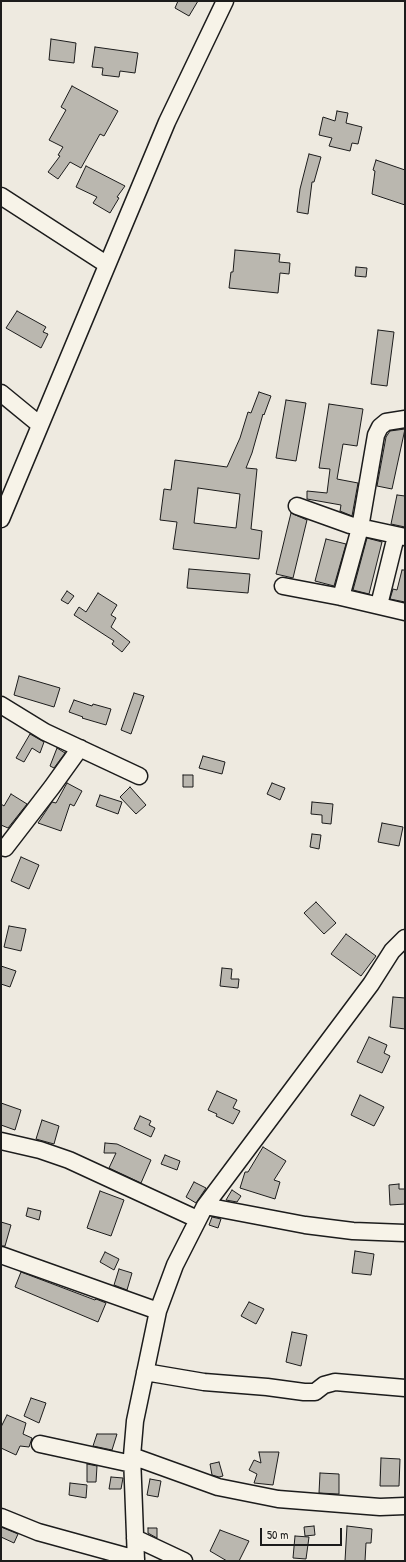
<!DOCTYPE html>
<style>
body{margin:0}
#map{position:relative;width:406px;height:1562px;overflow:hidden;background:#eeeae0;font-family:"Patrick Hand",sans-serif}
canvas{display:block}
.frame{position:absolute;inset:0;border:2px solid #1c1c1c;pointer-events:none}
.scale{position:absolute;left:260px;top:1528px;width:82px;height:18px;box-sizing:border-box;border:2px solid #1c1c1c;border-top:0;padding-left:5px;font-size:12px;line-height:14px;white-space:nowrap;color:#1c1c1c;-webkit-text-stroke:3px #f7f3e8;paint-order:stroke}
</style>
<div id="map">
<canvas width="406" height="1562"></canvas>
<div class="frame"></div>
<div class="scale">50 m</div>
</div>
<script>
const context = document.querySelector('canvas').getContext('2d');
context.lineJoin = 'round';
function fill(path, color) {
  context.fillStyle = color;
  context.fill(path, 'evenodd');
}
function shape(rows) {
  const path = new Path2D();
  for (const r of rows) {
    path.moveTo(r[0], r[1]);
    for (let i = 2; i < r.length; i += 2) path.lineTo(r[i], r[i + 1]);
  }
  return path;
}
function trace(path, color, width, dash) {
  context.strokeStyle = color;
  context.lineWidth = width;
  context.lineCap = dash ? 'butt' : 'round';
  context.setLineDash(dash || []);
  context.stroke(path);
}
const building = shape([
 [178,1,198,1,189,16,175,8,178,1],
 [51,39,76,43,74,63,49,60,51,39],
 [95,47,138,53,135,73,120,71,119,77,102,75,103,68,92,67,95,47],
 [72,86,118,111,104,136,100,134,81,168,70,162,58,179,48,172,60,156,58,155,63,147,49,140,66,110,61,107,72,86],
 [337,111,348,113,346,123,362,127,358,144,352,143,350,151,329,146,332,138,319,135,323,117,335,121,337,111],
 [309,154,321,157,314,182,312,182,308,214,297,212,300,189,309,154],
 [376,160,405,170,405,205,372,194,375,171,373,170,376,160],
 [86,166,125,186,117,197,119,198,110,213,93,203,97,197,76,187,86,166],
 [235,250,280,254,279,262,290,263,289,274,280,273,278,293,229,288,231,272,233,272,235,250],
 [356,267,367,268,366,277,355,276,356,267],
 [17,311,46,327,43,332,48,334,41,348,6,328,17,311],
 [378,330,394,332,387,386,371,384,378,330],
 [259,392,271,396,264,415,263,414,252,453,246,468,257,469,251,529,262,531,259,559,173,549,177,522,160,520,164,489,171,490,175,460,227,467,240,438,248,412,251,413,259,392],
 [198,488,240,494,236,528,194,523,198,488],
 [286,400,306,403,296,461,276,458,286,400],
 [329,404,363,409,357,446,343,444,337,479,358,483,352,516,340,511,341,505,307,499,307,491,327,493,330,469,319,468,329,404],
 [405,429,392,489,377,486,386,437,390,431,405,429],
 [397,495,405,496,405,527,391,524,397,495],
 [291,513,307,520,293,578,276,574,291,513],
 [367,538,382,542,369,594,353,590,367,538],
 [326,539,346,544,334,586,315,581,326,539],
 [189,569,250,574,248,593,187,588,189,569],
 [402,570,405,570,405,602,390,599,393,589,397,590,402,570],
 [67,591,74,596,68,604,61,600,67,591],
 [98,593,117,605,111,615,116,618,111,627,130,642,122,652,112,644,114,641,74,615,79,607,86,612,98,593],
 [19,676,60,688,54,707,14,695,19,676],
 [134,693,144,696,131,734,121,730,134,693],
 [74,700,92,706,93,704,111,709,106,725,82,718,83,717,69,712,74,700],
 [30,734,44,742,40,753,32,748,24,762,16,758,30,734],
 [57,748,65,753,54,768,50,766,57,748],
 [203,756,225,762,222,774,199,768,203,756],
 [183,775,193,775,193,787,183,787,183,775],
 [67,783,82,791,74,806,70,804,61,831,38,823,52,802,56,803,67,783],
 [272,783,285,788,280,800,267,794,272,783],
 [130,787,146,805,136,814,120,797,130,787],
 [11,794,27,804,8,828,1,825,1,804,4,806,11,794],
 [100,795,122,802,118,814,96,806,100,795],
 [312,802,333,804,331,824,322,823,322,815,311,814,312,802],
 [382,823,403,827,399,846,378,842,382,823],
 [312,834,321,835,319,849,310,847,312,834],
 [21,857,39,865,29,889,11,881,21,857],
 [316,902,336,923,324,934,304,913,316,902],
 [9,926,26,929,21,951,4,947,9,926],
 [346,934,376,956,361,976,331,954,346,934],
 [1,966,16,971,10,987,1,984,1,966],
 [222,968,232,969,231,979,239,979,238,988,220,986,222,968],
 [393,997,405,998,405,1029,390,1027,393,997],
 [369,1037,387,1045,384,1053,390,1056,382,1073,357,1062,369,1037],
 [217,1091,237,1100,233,1108,240,1111,233,1124,216,1116,217,1114,208,1110,217,1091],
 [360,1095,384,1107,374,1126,351,1115,360,1095],
 [1,1103,21,1110,15,1130,1,1125,1,1103],
 [140,1116,151,1121,149,1125,155,1128,151,1137,134,1129,140,1116],
 [42,1120,59,1126,54,1144,36,1139,42,1120],
 [105,1143,117,1144,151,1160,141,1183,109,1168,116,1153,104,1153,105,1143],
 [263,1147,286,1161,274,1180,280,1182,275,1199,240,1188,245,1172,248,1172,263,1147],
 [165,1155,180,1161,177,1170,161,1164,165,1155],
 [194,1182,206,1188,196,1203,186,1197,194,1182],
 [399,1184,399,1189,405,1189,405,1204,390,1205,389,1185,399,1184],
 [232,1190,241,1196,237,1202,226,1200,232,1190],
 [100,1191,124,1200,111,1236,87,1228,100,1191],
 [28,1208,41,1211,39,1220,26,1216,28,1208],
 [212,1217,221,1219,218,1228,209,1225,212,1217],
 [1,1222,11,1225,5,1246,1,1246,1,1222],
 [355,1251,374,1254,371,1275,352,1273,355,1251],
 [105,1252,119,1259,114,1270,100,1262,105,1252],
 [119,1269,132,1273,127,1290,114,1285,119,1269],
 [21,1272,95,1300,96,1299,106,1303,98,1322,15,1287,21,1272],
 [249,1302,264,1309,256,1324,241,1316,249,1302],
 [292,1332,307,1335,301,1366,286,1362,292,1332],
 [31,1398,46,1403,39,1423,24,1416,31,1398],
 [7,1415,26,1423,23,1434,32,1438,29,1447,20,1446,16,1455,1,1448,1,1427,7,1415],
 [97,1434,117,1434,112,1450,93,1446,97,1434],
 [259,1452,279,1452,273,1485,254,1483,257,1474,249,1470,254,1460,261,1463,259,1452],
 [381,1458,400,1459,399,1486,380,1486,381,1458],
 [219,1462,223,1476,219,1477,212,1475,210,1464,219,1462],
 [87,1464,97,1466,96,1482,87,1482,87,1464],
 [320,1473,339,1474,339,1494,319,1493,320,1473],
 [111,1477,123,1478,121,1489,109,1489,111,1477],
 [150,1479,161,1481,158,1497,147,1495,150,1479],
 [70,1483,87,1485,86,1498,69,1495,70,1483],
 [314,1526,315,1535,305,1536,304,1527,314,1526],
 [347,1526,372,1529,371,1543,366,1543,365,1561,345,1561,347,1526],
 [1,1527,18,1534,14,1543,1,1537,1,1527],
 [148,1528,157,1528,157,1538,148,1533,148,1528],
 [220,1530,249,1541,239,1561,227,1561,210,1551,220,1530],
 [295,1536,309,1537,306,1559,293,1558,295,1536]
]);
const minor = shape([
 [1,196,106,264],
 [1,393,40,425],
 [297,506,350,525,405,537],
 [1,519,167,122,225,1],
 [283,586,341,597,405,612],
 [341,597,360,528,376,435,380,427,386,422,405,419],
 [379,605,396,536],
 [1,705,45,732,139,776],
 [5,848,52,787,80,748],
 [1,1141,40,1150,69,1160,197,1219],
 [205,1206,305,1225,353,1231,405,1233],
 [1,1255,158,1311],
 [145,1372,204,1382,267,1387,304,1392,315,1392,324,1385,335,1382,405,1388],
 [40,1444,132,1464],
 [132,1456,218,1487,278,1499,380,1507,405,1506],
 [1,1517,38,1532,136,1559],
 [135,1538,184,1561],
 [136,1561,132,1456,135,1421,158,1311,175,1265,205,1206,371,984,392,951,405,938]
]);
fill(building, '#bab7af');
trace(building, '#1c1c1c', 1);
trace(minor, '#1c1c1c', 19);
trace(minor, '#f7f3e8', 16);
</script>
